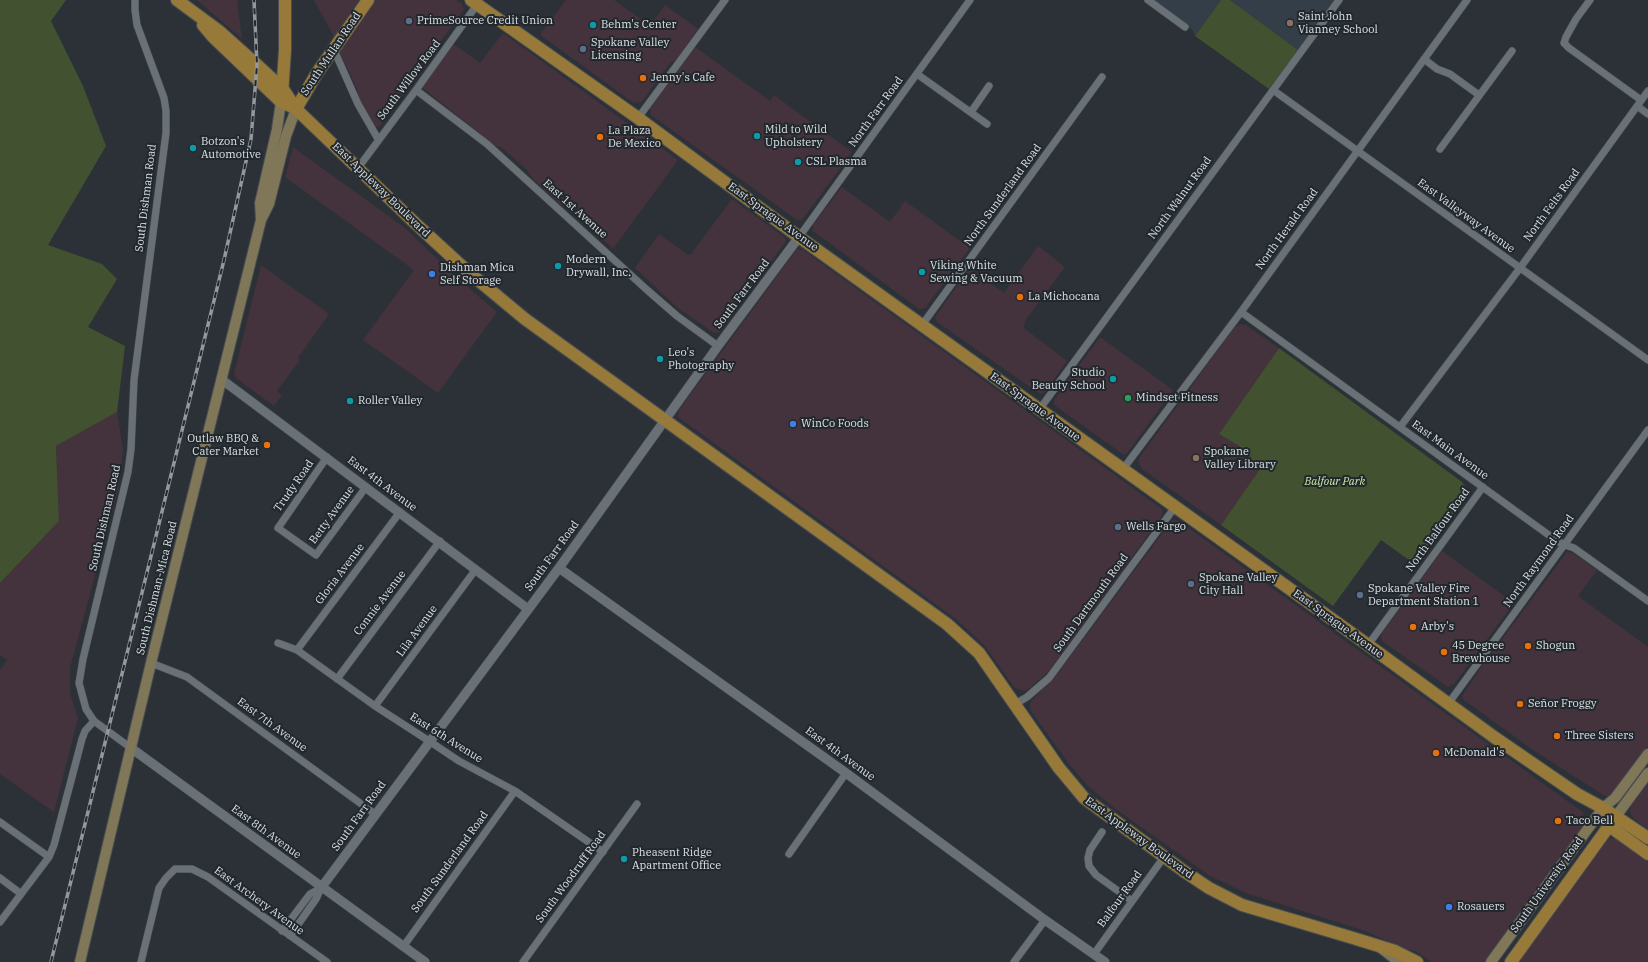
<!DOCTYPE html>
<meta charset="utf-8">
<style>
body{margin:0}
canvas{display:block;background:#2b3137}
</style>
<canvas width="1648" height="962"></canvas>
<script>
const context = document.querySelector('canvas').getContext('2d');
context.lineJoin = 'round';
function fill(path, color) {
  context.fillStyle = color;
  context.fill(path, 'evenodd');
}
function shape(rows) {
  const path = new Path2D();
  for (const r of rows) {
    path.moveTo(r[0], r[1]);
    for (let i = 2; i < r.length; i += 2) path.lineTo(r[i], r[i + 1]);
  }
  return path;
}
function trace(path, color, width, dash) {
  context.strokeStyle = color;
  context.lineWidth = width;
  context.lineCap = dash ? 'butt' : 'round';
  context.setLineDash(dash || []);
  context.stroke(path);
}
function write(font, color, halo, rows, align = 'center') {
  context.font = font + ' "IBM Plex Serif",serif';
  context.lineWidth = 4;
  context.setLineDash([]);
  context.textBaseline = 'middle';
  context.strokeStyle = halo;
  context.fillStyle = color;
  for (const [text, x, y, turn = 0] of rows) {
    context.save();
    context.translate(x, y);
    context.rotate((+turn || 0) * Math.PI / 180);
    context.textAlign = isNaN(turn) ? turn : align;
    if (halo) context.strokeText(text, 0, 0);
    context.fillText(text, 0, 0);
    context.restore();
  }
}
const commercial = shape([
 [197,0,237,0,242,39],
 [314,0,359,0,334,37],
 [374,0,456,0,462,4,464,9,380,126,376,127,373,125,360,102,357,89,339,51],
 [566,0,614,0,650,26,665,5,698,29,677,59,670,63,643,100,640,102,634,103,540,35],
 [503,33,678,160,613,249,571,210,561,205,534,180,526,169,501,147,496,146,424,89,422,86,452,43,480,63],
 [694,46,770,101,774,95,852,152,802,220,797,220,651,115,650,108],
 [293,147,405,228,457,278,497,312,438,393,363,340,414,270,285,177],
 [842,187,890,222,905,201,970,248,925,308,919,309,813,231,813,225],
 [732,199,784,237,786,241,720,332,714,333,678,308,635,268,659,234,688,255,691,254],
 [1038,246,1065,267,1025,321,1024,328,1067,361,1045,392,1040,394,937,322,935,317,970,268,1004,293],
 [797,249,803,250,1162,509,1163,513,1161,517,1049,671,1030,688,1025,691,1015,688,984,645,956,619,678,417,679,410],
 [261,265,329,314,298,358,300,360,277,391,282,395,274,406,236,378,234,374],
 [1241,324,1246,325,1279,348,1219,434,1239,446,1247,453,1261,469,1221,525,1142,469,1138,462,1139,458,1234,328],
 [1100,337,1173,390,1128,452,1124,455,1054,405,1054,400],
 [117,412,123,450,118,490,70,668,70,694,78,718,54,812,0,774,0,670,7,660,0,655,0,583,59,521,56,446],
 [1172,520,1179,521,1584,813,1581,817,1585,822,1583,827,1484,962,1432,962,1415,951,1400,947,1365,931,1246,893,1210,876,1117,810,1088,786,1069,764,1031,711,1030,706,1031,701,1055,677],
 [1442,551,1514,603,1454,684,1448,687,1383,642,1381,637,1382,633],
 [1567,552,1573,553,1597,570,1578,596,1648,647,1648,746,1613,794,1609,796,1605,796,1536,752,1464,700,1462,696,1482,666],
 [1648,783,1648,829,1633,818,1630,812,1631,806],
 [1607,838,1616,839,1648,862,1648,962,1516,962]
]);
const built = shape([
 [1153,0,1221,0,1195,36,1192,29],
 [1230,0,1334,0,1298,50]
]);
const green = shape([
 [0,0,66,0,51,21,83,86,106,146,48,245,102,264,117,279,88,327,125,346,117,412,56,446,59,521,0,583],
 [1221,0,1230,0,1298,50,1269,89,1195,36],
 [1279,348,1462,482,1468,491,1464,499,1416,565,1381,540,1333,606,1221,525,1260,469,1247,453,1239,446,1219,434]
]);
const minor = shape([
 [1148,0,1185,27],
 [1590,0,1576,19,1566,37,1564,43,1569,48,1641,100],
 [334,50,358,104,378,139],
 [1424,59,1437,69,1450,74,1479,95],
 [917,74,987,124],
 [416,90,487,144,646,289,677,316,718,346],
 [1273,90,1648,360],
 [1637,106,1648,114],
 [971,112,989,86],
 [638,118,725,0],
 [1440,149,1512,51],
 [358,168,416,90,479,2],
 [799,237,970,0],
 [1241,312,1557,541,1565,545,1574,548,1648,601],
 [922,325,1102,77],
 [1039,410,1339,0],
 [1400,427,1520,268,1648,91],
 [327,457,278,528,316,555,366,487],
 [1123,469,1241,312,1467,0],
 [278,643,297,650,375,706,429,741,459,761,515,791,603,852],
 [1368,645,1483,487],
 [297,650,400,512],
 [151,663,187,677,375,814],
 [337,679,440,541],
 [1015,704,1027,697,1049,678,1175,507],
 [1448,704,1648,430],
 [375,706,476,569],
 [131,748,94,721,86,709,79,683,83,659,128,472,131,449,134,380,166,133,166,111,164,98,137,25,135,10,135,0],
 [0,822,49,857],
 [1102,832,1090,850,1088,858,1089,866,1096,875,1132,901],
 [789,854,846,773],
 [0,878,20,893],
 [0,922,49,857,54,845,82,739,85,731,94,721],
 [282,931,310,894,321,888],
 [290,936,316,899,321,888],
 [403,947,515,791],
 [1094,954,1164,857],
 [141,962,159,888,166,878,175,869,192,869,208,877,327,962],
 [523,962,637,804],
 [1014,962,1045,920]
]);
const tertiary = shape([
 [221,379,528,609],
 [559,568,846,773,1045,920,1105,962],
 [131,748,425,962],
 [321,888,559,568,718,346,799,237]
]);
const secondary = shape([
 [261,220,260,203,277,129,281,102],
 [1611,823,1648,773],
 [1381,948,1399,962],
 [80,962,151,663,261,220,269,204,286,136,296,109],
 [1491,962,1603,808,1615,798,1648,754]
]);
const primary = shape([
 [177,0,219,31,257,65,283,89,296,109,416,224,466,270,525,319,947,624,979,653,1059,768,1084,798,1185,872,1209,888,1242,905,1353,938,1395,951,1417,962],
 [471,0,638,118,799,237,1368,645,1494,737,1577,794,1603,808,1648,838],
 [203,25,213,37,281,102,295,108],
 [282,95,285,50,285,0],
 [296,109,317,73,368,0],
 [1511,962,1609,826,1648,854]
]);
const rail = shape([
 [51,962,224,260,251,139,257,65,254,0]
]);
const markers = [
 [409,21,4,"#5c6f8a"],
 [1290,23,4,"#8d6e63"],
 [593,25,4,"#0f9aa8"],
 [583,49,4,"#5c6f8a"],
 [643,78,4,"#e8710a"],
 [757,136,4,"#0f9aa8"],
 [600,137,4,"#e8710a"],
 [193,148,4,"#0f9aa8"],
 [798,162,4,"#0f9aa8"],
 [558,266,4,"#0f9aa8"],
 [922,272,4,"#0f9aa8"],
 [432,274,4,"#3f7fe0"],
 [1020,297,4,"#e8710a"],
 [660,359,4,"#0f9aa8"],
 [1113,379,4,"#0f9aa8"],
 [1128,398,4,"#2e9e5b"],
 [350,401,4,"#0f9aa8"],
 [793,424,4,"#3f7fe0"],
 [267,445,4,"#e8710a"],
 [1196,458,4,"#8d6e63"],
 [1118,527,4,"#5c6f8a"],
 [1191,584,4,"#5c6f8a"],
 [1360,595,4,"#5c6f8a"],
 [1413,627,4,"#e8710a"],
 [1528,646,4,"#e8710a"],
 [1444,652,4,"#e8710a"],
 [1520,704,4,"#e8710a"],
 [1557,736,4,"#e8710a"],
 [1436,753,4,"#e8710a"],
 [1558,821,4,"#e8710a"],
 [624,859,4,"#0f9aa8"],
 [1449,907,4,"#3f7fe0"]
];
const poiNames = [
 ["Saint John",1298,17],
 ["Vianney School",1298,30],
 ["PrimeSource Credit Union",417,21],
 ["Behm's Center",601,25],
 ["Spokane Valley",591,43],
 ["Licensing",591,56],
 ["Jenny's Cafe",651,78],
 ["Mild to Wild",765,130],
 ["Upholstery",765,143],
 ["La Plaza",608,131],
 ["De Mexico",608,144],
 ["Botzon's",201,142],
 ["Automotive",201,155],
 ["CSL Plasma",806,162],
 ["Modern",566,260],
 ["Drywall, Inc.",566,273],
 ["Viking White",930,266],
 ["Sewing & Vacuum",930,279],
 ["Dishman Mica",440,268],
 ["Self Storage",440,281],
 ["La Michocana",1028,297],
 ["Leo's",668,353],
 ["Photography",668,366],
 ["Studio",1105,373,"right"],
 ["Beauty School",1105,386,"right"],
 ["Mindset Fitness",1136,398],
 ["Roller Valley",358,401],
 ["WinCo Foods",801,424],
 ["Outlaw BBQ &",259,439,"right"],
 ["Cater Market",259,452,"right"],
 ["Spokane",1204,452],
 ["Valley Library",1204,465],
 ["Wells Fargo",1126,527],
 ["Spokane Valley",1199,578],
 ["City Hall",1199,591],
 ["Spokane Valley Fire",1368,589],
 ["Department Station 1",1368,602],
 ["Arby's",1421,627],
 ["45 Degree",1452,646],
 ["Brewhouse",1452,659],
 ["Shogun",1536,646],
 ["Señor Froggy",1528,704],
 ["Three Sisters",1565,736],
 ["McDonald's",1444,753],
 ["Taco Bell",1566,821],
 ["Pheasent Ridge",632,853],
 ["Apartment Office",632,866],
 ["Rosauers",1457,907]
];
const streetNames = [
 ["South Mullan Road",331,54,-56],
 ["South Willow Road",409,80,-53],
 ["North Farr Road",876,112,-54],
 ["East Appleway Boulevard",381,190,44],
 ["North Sunderland Road",1003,195,-54],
 ["South Dishman Road",146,198,-83],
 ["North Walnut Road",1180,198,-54],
 ["North Felts Road",1552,205,-54],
 ["East 1st Avenue",575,209,42],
 ["East Valleyway Avenue",1466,216,36],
 ["East Sprague Avenue",773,217,36],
 ["North Herald Road",1287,229,-54],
 ["South Farr Road",742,294,-53],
 ["East Sprague Avenue",1035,407,36],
 ["East Main Avenue",1450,450,36],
 ["East 4th Avenue",382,484,37],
 ["Trudy Road",294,486,-55],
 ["Betty Avenue",332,515,-54],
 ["South Dishman Road",105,518,-77],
 ["North Balfour Road",1438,530,-54],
 ["South Farr Road",552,556,-54],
 ["North Raymond Road",1539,561,-54],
 ["Gloria Avenue",340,574,-53],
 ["South Dishman-Mica Road",157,588,-76],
 ["Connie Avenue",380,603,-53],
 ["South Dartmouth Road",1091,603,-54],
 ["East Sprague Avenue",1338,624,36],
 ["Lila Avenue",417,631,-54],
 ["East 7th Avenue",272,725,36],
 ["East 6th Avenue",446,738,32],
 ["East 4th Avenue",840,754,36],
 ["South Farr Road",359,816,-54],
 ["East 8th Avenue",266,832,36],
 ["East Appleway Boulevard",1139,838,36],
 ["South Sunderland Road",450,862,-54],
 ["South Woodruff Road",571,877,-54],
 ["South University Road",1547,885,-54],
 ["Balfour Road",1120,899,-54],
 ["East Archery Avenue",259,901,36]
];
const parkNames = [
 ["Balfour Park",1335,482]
];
fill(commercial, '#44323c');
fill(built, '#333e48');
fill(green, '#42512f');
trace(minor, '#474d51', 8);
trace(tertiary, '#474d51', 10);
trace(secondary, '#474d51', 12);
trace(primary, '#474d51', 14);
trace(minor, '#697177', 7);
trace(tertiary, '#697177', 9);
trace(secondary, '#807658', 10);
trace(primary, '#977a3a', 12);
trace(rail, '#94989d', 3.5);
trace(rail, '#21282d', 2, [6]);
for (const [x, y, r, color] of markers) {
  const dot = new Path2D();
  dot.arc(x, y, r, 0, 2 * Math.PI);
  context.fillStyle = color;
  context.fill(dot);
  trace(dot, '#21282d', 1.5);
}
write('11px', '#dce0e4', '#21282d', poiNames, 'left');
write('11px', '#dce0e4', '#21282d', streetNames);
write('italic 11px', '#cceca7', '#21282d', parkNames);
</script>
